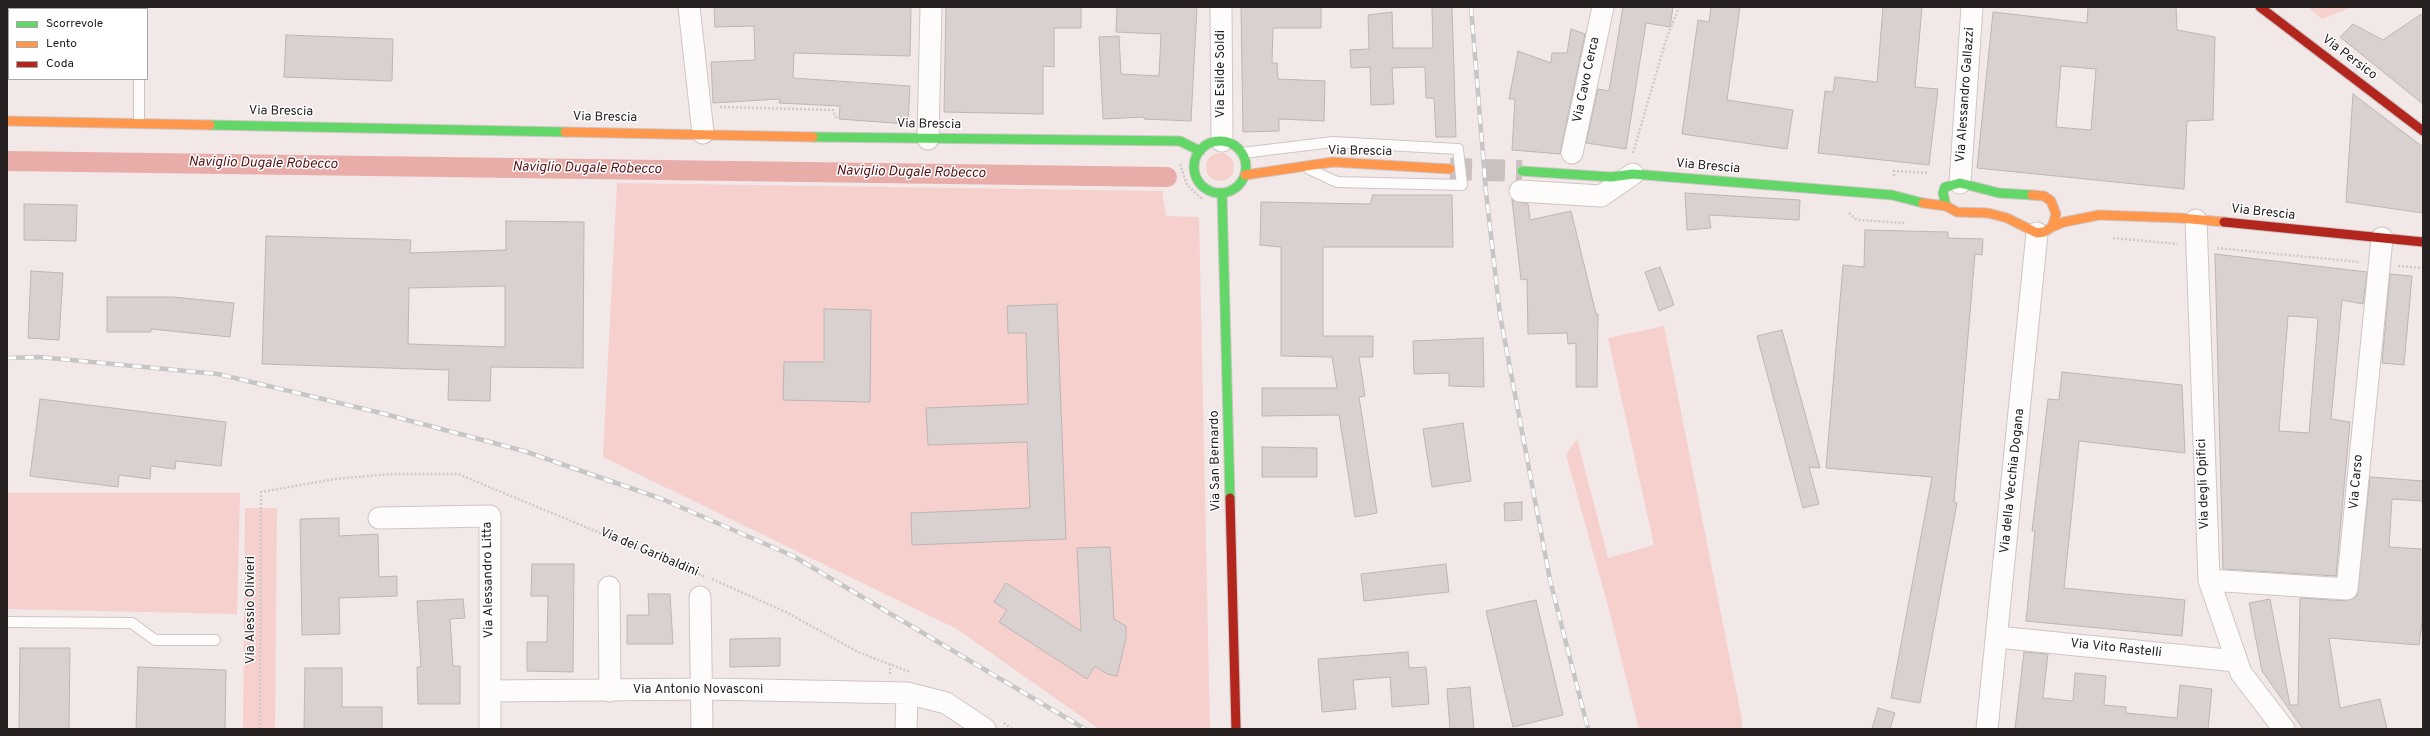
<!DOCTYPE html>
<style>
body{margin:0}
#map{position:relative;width:2430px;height:736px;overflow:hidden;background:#f2e8e7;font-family:Overpass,sans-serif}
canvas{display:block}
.frame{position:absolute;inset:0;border:8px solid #272121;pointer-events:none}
.legend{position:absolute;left:8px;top:8px;width:140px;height:72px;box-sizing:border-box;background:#fff;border:1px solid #a9a6a6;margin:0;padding:5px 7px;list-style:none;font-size:12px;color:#272121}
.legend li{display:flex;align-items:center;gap:8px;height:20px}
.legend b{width:20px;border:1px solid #a9a6a6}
</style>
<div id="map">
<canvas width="2430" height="736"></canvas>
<div class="frame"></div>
<ul class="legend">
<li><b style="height:5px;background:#63d668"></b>Scorrevole</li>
<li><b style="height:5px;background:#ff974d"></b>Lento</li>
<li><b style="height:5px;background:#b3261e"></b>Coda</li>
</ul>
</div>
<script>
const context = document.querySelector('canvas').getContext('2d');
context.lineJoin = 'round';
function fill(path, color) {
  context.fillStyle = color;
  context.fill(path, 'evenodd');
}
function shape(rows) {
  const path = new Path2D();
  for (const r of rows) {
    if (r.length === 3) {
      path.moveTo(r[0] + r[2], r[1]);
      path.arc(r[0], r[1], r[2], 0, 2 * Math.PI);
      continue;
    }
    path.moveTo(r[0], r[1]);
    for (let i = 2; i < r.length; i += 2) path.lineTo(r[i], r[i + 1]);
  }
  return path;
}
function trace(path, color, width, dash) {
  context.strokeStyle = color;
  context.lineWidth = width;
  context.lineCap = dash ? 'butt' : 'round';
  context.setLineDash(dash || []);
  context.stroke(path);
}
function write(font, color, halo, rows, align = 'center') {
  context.font = font + ' Overpass,sans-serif';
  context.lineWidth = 3;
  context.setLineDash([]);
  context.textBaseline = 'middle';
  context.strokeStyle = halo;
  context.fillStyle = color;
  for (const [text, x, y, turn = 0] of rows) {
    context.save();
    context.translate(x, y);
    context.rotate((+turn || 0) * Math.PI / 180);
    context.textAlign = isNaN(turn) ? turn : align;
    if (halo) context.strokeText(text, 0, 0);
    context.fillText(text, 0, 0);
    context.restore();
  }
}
const green = shape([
 [2308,7,2352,7,2322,19],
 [1220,167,14],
 [617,183,1162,191,1166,216,1199,217,1210,729,1099,729,957,629,603,457],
 [1664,326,1742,720,1742,729,1639,729,1610,613,1566,455,1577,439,1608,558,1654,545,1608,338],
 [7,493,240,493,237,614,7,609],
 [245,508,277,508,275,729,243,729]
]);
const canal = shape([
 [7,161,1167,177]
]);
const building = shape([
 [714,7,911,7,910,56,794,53,793,78,910,86,908,124,839,119,840,106,779,103,780,99,713,103,711,62,755,60,754,26,715,27,714,7],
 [946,7,1081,7,1081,28,1054,28,1054,67,1043,66,1043,114,944,112,946,7],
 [1117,7,1197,7,1191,121,1144,119,1144,117,1103,119,1099,37,1119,36,1121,74,1159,76,1161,34,1116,32,1117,7],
 [1241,7,1321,7,1321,28,1273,28,1272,63,1277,63,1278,79,1325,81,1324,121,1279,119,1279,131,1243,132,1241,7],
 [1432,7,1452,7,1456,137,1436,137,1434,98,1426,98,1425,67,1392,68,1394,104,1371,105,1370,67,1351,68,1350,50,1369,49,1368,15,1392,12,1393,48,1433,48,1432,7],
 [1623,7,1673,7,1670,27,1646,23,1626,149,1586,143,1598,89,1609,91,1623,7],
 [1711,7,1740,7,1727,100,1793,110,1787,149,1682,134,1698,20,1709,22,1711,7],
 [1883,7,1922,7,1915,87,1938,89,1929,165,1818,153,1825,91,1833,92,1835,77,1877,82,1883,7],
 [2088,7,2176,7,2177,30,2215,37,2213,120,2187,121,2184,189,1977,168,1993,12,2087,23,2088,7],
 [2061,66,2096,69,2091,130,2056,127,2061,66],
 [2423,13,2423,104,2340,37,2353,24,2383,40,2423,13],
 [1571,29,1585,34,1560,154,1512,150,1515,99,1509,99,1518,51,1551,63,1552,53,1567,53,1571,29],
 [286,35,393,39,392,81,284,77,286,35],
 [2353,94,2423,147,2423,213,2346,202,2353,94],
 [1685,193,1800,200,1799,220,1709,215,1711,228,1687,230,1685,193],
 [1373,195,1452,195,1453,247,1323,247,1323,336,1373,336,1373,357,1359,357,1365,396,1359,397,1377,513,1355,517,1339,415,1262,416,1262,388,1337,388,1332,357,1281,356,1281,247,1260,245,1261,202,1370,204,1373,195],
 [1512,200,1528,204,1530,220,1571,211,1596,314,1598,314,1597,387,1576,387,1576,343,1568,344,1567,333,1528,334,1527,279,1521,280,1512,200],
 [24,204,77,205,76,241,24,240,24,204],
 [506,221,584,222,583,368,491,367,490,401,448,400,449,370,262,364,266,236,411,240,410,253,506,250,506,221],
 [505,286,505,347,408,344,409,288,505,286],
 [1865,230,1948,232,1948,238,1983,239,1982,255,1975,254,1954,502,1957,503,1920,703,1891,698,1932,477,1826,468,1843,265,1864,267,1865,230],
 [2215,254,2367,272,2363,304,2342,300,2331,419,2350,422,2336,576,2223,569,2215,254],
 [2288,316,2318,318,2309,433,2279,431,2288,316],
 [1660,267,1674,305,1659,311,1645,272,1660,267],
 [31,271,63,273,59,340,28,338,31,271],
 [2390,274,2412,276,2404,365,2382,363,2390,274],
 [107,297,173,297,234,303,230,337,151,329,151,332,107,332,107,297],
 [1057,304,1066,539,912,545,911,513,1030,508,1027,442,928,445,926,408,1028,404,1026,333,1008,333,1007,306,1057,304],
 [824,309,871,310,870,402,783,400,784,362,824,362,824,309],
 [1782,330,1820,468,1809,467,1819,504,1803,508,1757,336,1782,330],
 [1483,338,1484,387,1449,386,1449,373,1414,374,1413,341,1483,338],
 [2062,372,2182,385,2185,453,2079,441,2064,588,2185,600,2182,636,2026,621,2035,531,2032,531,2048,399,2059,400,2062,372],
 [40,399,226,422,221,466,176,461,175,469,151,466,150,479,119,475,118,487,30,476,40,399],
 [1463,423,1471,481,1432,487,1423,429,1463,423],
 [1262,447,1317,448,1317,477,1262,477,1262,447],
 [2370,477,2423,481,2423,501,2392,499,2389,547,2423,549,2423,615,2419,645,2329,638,2340,708,2380,699,2387,729,2303,729,2262,671,2249,603,2270,599,2290,705,2298,705,2300,598,2346,601,2357,596,2370,477],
 [1522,502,1522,520,1505,521,1504,503,1522,502],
 [339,518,339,536,378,534,379,577,397,576,397,596,339,598,340,634,302,635,300,519,339,518],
 [1110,547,1114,619,1126,626,1126,638,1117,676,1107,674,1095,666,1087,679,999,622,1007,610,994,602,1006,583,1081,631,1077,548,1110,547],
 [532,564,574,564,573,672,527,671,527,642,547,642,548,596,531,596,532,564],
 [1446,564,1449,592,1364,601,1361,574,1446,564],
 [648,594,670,594,673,644,627,644,627,615,649,615,648,594],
 [463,599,465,618,450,619,453,666,460,666,460,704,418,704,417,667,421,667,417,601,463,599],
 [1536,600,1563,715,1513,727,1486,611,1536,600],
 [780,638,780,666,730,667,730,639,780,638],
 [20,648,70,648,69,729,19,729,20,648],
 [1408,652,1409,668,1426,667,1429,704,1392,707,1390,677,1353,680,1356,709,1322,712,1318,659,1408,652],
 [2024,652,2048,654,2043,698,2073,701,2075,673,2106,676,2104,705,2126,707,2126,713,2177,718,2180,685,2212,689,2208,729,2015,729,2024,652],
 [138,667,226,670,225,729,136,729,138,667],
 [305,668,342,668,342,707,382,707,382,729,304,729,305,668],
 [1470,687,1474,729,1450,729,1447,689,1470,687],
 [1878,708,1895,713,1890,729,1872,729,1878,708]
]);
const secondaryTunnel = shape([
 [1450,169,1522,171]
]);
const path = shape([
 [720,107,833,110,836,118],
 [1633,153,1666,40,1679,7],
 [1180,164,1187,185,1202,199],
 [1894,176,1894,171,1929,173],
 [1849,213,1857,220,1905,223],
 [2113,238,2178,244],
 [2217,248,2359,262],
 [2398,266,2423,268],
 [712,579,788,613,858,652,910,672],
 [890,674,890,664],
 [1004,723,1012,729],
 [260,729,261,492,335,479,390,474,458,474,706,577]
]);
const lane = shape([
 [139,9,139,7],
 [139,122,139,79],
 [1242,153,1333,142,1458,149,1462,185,1337,182,1309,169],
 [7,622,132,623,155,640,215,640]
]);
const street = shape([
 [689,7,703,133],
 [1221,7,1222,141],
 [928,139,931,7],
 [1572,153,1603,7],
 [1960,183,1972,7],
 [1520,191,1601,196,1633,174],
 [2196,220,2209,580,2241,673,2284,729],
 [379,518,490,516,490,729],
 [2209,580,2347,589,2382,238],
 [609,587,610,691],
 [700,597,702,729],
 [1997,637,2236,661],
 [490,691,709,689,907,693,946,703,985,729],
 [906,729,907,693],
 [1987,729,2037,233]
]);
const fast = shape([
 [210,125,565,132],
 [813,137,1180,141,1200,151],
 [1220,167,26],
 [1522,171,1611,177,1633,174,1892,195,1923,203],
 [1222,193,1230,498],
 [1946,206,1943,193,1945,187,1960,183,1999,193,2032,195]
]);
const slow = shape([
 [7,121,210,125],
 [565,132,813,137],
 [1245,175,1333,162,1450,169],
 [1923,203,1946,206,1957,212,1988,213,2007,218,2037,233,2044,232,2052,227,2056,214,2051,201,2044,196,2032,195],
 [2052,227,2064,222,2099,215,2180,218,2224,222]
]);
const jam = shape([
 [2260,7,2423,131],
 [2224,222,2423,242],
 [1230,498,1236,729]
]);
const rail = shape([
 [1471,7,1486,192,1500,315,1550,580,1588,729],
 [7,358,39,357,218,374,377,412,524,451,662,499,793,556,1085,729]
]);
const streetNames = [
 ["Via Persico",2349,58,37],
 ["Via Esilde Soldi",1221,74,-90],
 ["Via Cavo Cerca",1587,80,-78],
 ["Via Alessandro Gallazzi",1966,95,-86],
 ["Via Brescia",281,112,1],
 ["Via Brescia",605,118,1],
 ["Via Brescia",929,125,1],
 ["Via Brescia",1360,152,1],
 ["Via Brescia",1708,167,5],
 ["Via Brescia",2263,213,6],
 ["Via San Bernardo",1216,461,-91],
 ["Via della Vecchia Dogana",2013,481,-84],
 ["Via Carso",2357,482,-85],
 ["Via degli Opifici",2204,484,-92],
 ["Via dei Garibaldini",649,553,23],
 ["Via Alessandro Litta",489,580,-91],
 ["Via Alessio Olivieri",251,610,-90],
 ["Via Vito Rastelli",2116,649,6],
 ["Via Antonio Novasconi",698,690]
];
const waterNames = [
 ["Naviglio Dugale Robecco",263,164,1],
 ["Naviglio Dugale Robecco",587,169,1],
 ["Naviglio Dugale Robecco",911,173,1]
];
fill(green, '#f5d0cd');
trace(canal, '#e8aca9', 20);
fill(building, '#d9d1d0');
trace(building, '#bdb5b4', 1);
trace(secondaryTunnel, '#c9c0bf', 22, [22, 11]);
trace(lane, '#cdc6c6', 12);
trace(street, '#cdc6c6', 23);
trace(fast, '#cdc6c6', 11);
trace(slow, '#cdc6c6', 11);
trace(jam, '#cdc6c6', 11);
trace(path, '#cdcac9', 2.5, [2, 2]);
trace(lane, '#fdfcfb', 10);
trace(street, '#fdfcfb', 21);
trace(fast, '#63d668', 9);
trace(slow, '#ff974d', 9);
trace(jam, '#b3261e', 9);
trace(rail, '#c8c5c5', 4.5);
trace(rail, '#fff', 3, [9]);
write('13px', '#272121', '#fff', streetNames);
write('italic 14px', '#581114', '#fff', waterNames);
</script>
